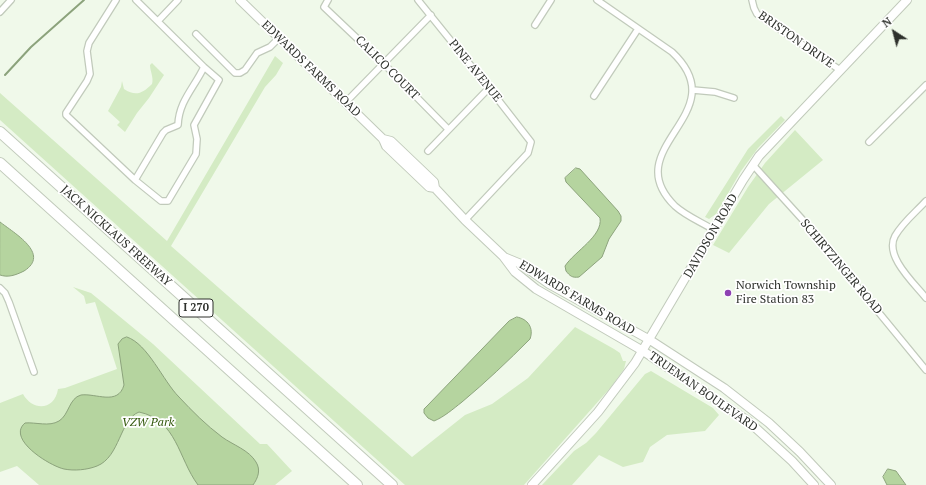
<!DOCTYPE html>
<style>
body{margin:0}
#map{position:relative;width:926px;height:485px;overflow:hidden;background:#f0f9ea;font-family:"PT Serif",serif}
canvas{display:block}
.north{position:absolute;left:874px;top:12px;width:40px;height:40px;-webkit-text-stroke:3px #fff;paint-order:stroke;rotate:324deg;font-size:11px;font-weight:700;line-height:16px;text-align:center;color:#2e312c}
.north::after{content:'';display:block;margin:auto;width:14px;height:18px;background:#2e312c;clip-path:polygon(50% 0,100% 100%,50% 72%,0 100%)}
</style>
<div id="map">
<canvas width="926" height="485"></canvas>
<div class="north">N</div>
</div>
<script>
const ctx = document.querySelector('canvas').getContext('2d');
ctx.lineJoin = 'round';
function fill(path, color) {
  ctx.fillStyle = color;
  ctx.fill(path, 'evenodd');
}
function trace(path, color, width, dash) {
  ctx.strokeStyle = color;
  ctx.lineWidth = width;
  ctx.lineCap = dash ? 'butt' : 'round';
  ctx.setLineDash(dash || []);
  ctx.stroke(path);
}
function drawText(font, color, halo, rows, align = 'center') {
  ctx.font = font + ' "PT Serif",serif';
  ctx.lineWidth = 3.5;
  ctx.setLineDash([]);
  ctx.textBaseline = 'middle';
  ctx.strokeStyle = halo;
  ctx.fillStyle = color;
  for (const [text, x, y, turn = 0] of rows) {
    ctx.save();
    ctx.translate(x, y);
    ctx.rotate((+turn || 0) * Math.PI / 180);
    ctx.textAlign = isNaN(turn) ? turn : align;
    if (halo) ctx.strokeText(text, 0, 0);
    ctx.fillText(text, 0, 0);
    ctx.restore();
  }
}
fill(new Path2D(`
 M275,56L283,63L276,75L265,87L171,246L412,457L465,415L492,404L528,378L575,327L614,349L620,353L623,361H626L624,369L611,387L524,485H405L0,120V93L167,241Z
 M152,63L164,75L149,98L137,113L125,132L117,125L120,122L108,111L121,87L122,81L124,89C136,97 143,93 152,84C154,78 150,71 150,65Z
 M781,116L785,120L758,148L741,171L716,214L709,219L705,217L748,149Z
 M795,130L823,160L769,204L729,253L713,245L748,187L765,163Z
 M73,287L91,293L153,344L260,444H267L292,471L275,485H39L17,466L0,472V403L23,394C33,412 55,410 58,389L65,388L117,369L95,302L86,304L84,296Z
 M651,371L713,408L719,415L705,431L667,435L650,447L643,462L623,467L599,455L572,485H542L574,451L586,443L596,433L645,374Z`), '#d4ebc4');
const water = new Path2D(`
 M576,168L580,169L618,211L621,216V221L609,239L602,257L579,277C572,278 570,276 566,271L565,266C575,251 603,236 600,218L566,182L565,178Z
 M0,222C14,233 51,254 24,271C16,275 8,278 0,275Z
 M517,317C528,319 534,328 530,339C508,361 486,382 462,402C453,409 444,417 434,421L428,418L424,413V409L428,405L509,321Z
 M127,337C148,344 163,381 179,397C192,411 206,425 222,437C233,445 249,450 256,462C261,470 258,478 253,485H198C178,458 177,420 139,412C120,419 120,457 97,466C87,470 74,471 64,469C50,466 6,439 25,423C36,422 49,427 59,421C69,415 69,398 81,395C96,393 118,406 124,385L118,344L122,339Z
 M888,469L896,471L906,485H887L883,477Z`);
fill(water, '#b5d49f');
trace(water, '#8ca37c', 1);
trace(new Path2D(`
 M5,75L31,47L84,0`), '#8ca37c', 2);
const minor = new Path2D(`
 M116,0L89,43L87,51L90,74L87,81L66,113V115L135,180L161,201H168L196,154L197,139L194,125L219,80L204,67L136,0
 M328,0L324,7L383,63L448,129
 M418,0L489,88L531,142L528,153L465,220
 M597,0L672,52C738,114 615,147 675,206C686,216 701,222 714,230
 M752,0L754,8L757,14L840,70
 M0,12L11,0
 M158,21L178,0
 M535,25L551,0
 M196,34L235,73H240L245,70L257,53L270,47L279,38
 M693,90L715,92L734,98
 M594,96L638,29
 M345,103L431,15
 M869,142L926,85
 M428,151L489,88
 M753,165L802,219L926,370
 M135,180L163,133L166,130L178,125C179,101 194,88 204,67
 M926,201C916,212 903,222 895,236C884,256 914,283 926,298
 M0,288L5,293L9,302L34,372`);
const secondary = new Path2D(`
 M240,0L383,139L386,146L429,187L435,188L465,220L503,256L515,272L536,289L643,351L748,421L792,461L814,485
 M383,139L391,141L434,182L435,188
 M504,257L521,264L549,284L650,340L724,388L769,423L800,452L831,485
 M532,485L598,412L635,363L743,180L759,156L907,0`);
const motorway = new Path2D(`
 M0,132L392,485
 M0,163L357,485`);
trace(minor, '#c1cabb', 8);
trace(secondary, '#c1cabb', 10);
trace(motorway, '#c1cabb', 12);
trace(minor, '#fff', 5.5);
trace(secondary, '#fff', 8);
trace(motorway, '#fff', 10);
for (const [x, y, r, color] of [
 [728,293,4,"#8d41b2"]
]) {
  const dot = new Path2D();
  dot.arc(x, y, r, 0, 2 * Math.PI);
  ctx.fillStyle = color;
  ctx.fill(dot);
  trace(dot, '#fff', 1.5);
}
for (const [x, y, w] of [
 [196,308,34]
]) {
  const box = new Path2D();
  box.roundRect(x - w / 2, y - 9, w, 18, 3);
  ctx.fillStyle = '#fff';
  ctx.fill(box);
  trace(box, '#2e312c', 1);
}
drawText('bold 11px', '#2e312c', null, [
 ["I 270",196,308]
]);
drawText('12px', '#2e312c', '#fff', [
 ["BRISTON DRIVE",796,40,35],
 ["CALICO COURT",387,68,45],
 ["EDWARDS FARMS ROAD",311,69,44],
 ["PINE AVENUE",475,71,51],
 ["JACK NICKLAUS FREEWAY",116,236,42],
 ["DAVIDSON ROAD",711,236,-60],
 ["SCHIRTZINGER ROAD",841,267,50],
 ["EDWARDS FARMS ROAD",577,298,31],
 ["TRUEMAN BOULEVARD",703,392,35]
]);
drawText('12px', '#2e312c', '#fff', [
 ["Norwich Township",736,286],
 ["Fire Station 83",736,300]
], 'left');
drawText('italic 12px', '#355a0f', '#fff', [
 ["VZW Park",148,423]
]);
</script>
